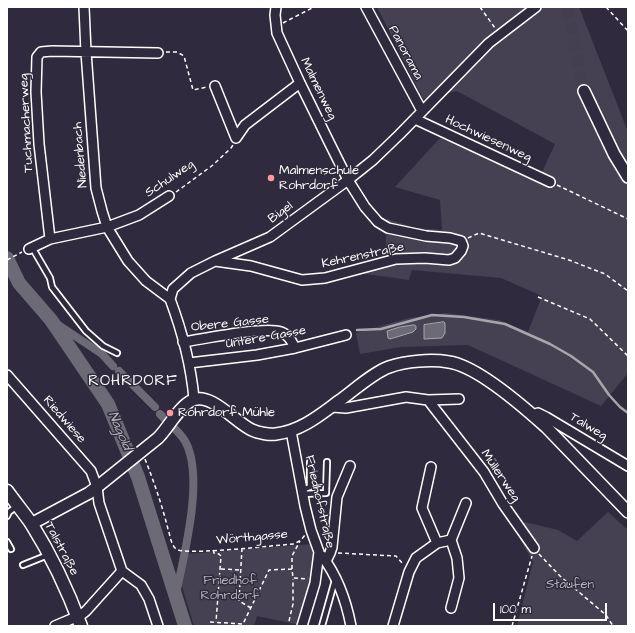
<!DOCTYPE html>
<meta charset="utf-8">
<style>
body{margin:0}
#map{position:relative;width:635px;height:633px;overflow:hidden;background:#2f2a3d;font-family:"Architects Daughter",sans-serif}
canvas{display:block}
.frame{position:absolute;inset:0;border:8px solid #fff;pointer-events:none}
.scale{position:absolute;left:493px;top:603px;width:114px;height:18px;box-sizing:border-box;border:2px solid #fff;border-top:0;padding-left:5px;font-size:12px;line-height:14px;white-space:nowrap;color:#fff;-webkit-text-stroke:3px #2f2a3d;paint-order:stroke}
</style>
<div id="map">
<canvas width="635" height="633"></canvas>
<div class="frame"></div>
<div class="scale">100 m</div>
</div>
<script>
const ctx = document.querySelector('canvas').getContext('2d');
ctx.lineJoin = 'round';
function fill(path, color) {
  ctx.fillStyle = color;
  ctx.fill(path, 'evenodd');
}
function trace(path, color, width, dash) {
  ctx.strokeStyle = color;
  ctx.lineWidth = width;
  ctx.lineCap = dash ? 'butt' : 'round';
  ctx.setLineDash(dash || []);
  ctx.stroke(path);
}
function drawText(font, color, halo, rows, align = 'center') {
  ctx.font = font + ' "Architects Daughter",sans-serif';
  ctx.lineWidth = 3;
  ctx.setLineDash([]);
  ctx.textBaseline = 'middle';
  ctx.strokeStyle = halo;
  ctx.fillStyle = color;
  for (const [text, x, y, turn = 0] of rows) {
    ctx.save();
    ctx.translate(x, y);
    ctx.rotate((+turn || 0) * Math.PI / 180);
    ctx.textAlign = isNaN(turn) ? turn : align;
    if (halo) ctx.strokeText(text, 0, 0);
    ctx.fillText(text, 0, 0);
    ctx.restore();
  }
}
fill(new Path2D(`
 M377,7H579L628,132V373L601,406L468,345L401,347L360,354L356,333L409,318L446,313L499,320L528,332L542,296L501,278L412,270L409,280L359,273L358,264L385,257L387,219L416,228L442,230L440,200L395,187L440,138L538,181L555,144L457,91L423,99Z
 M608,512L628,530V626H517L533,562L508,518L558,530L577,541Z
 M312,544L316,566L300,625L257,616L254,626H194L180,580L186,554Z`), '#464152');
const water = new Path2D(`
 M444,322L445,323V333L442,338L424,339V325Z
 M414,325L416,326V329L413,332L390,339L388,338L387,331L400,327Z`);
fill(water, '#6d6a77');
trace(water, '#a7a6ad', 1);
trace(new Path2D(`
 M357,330L381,329L432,315L464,317L505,324L550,344L571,356L593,372L609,395L620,407L628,413`), '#a7a6ad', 2.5);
trace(new Path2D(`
 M51,320L102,354L113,366
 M119,371L155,407
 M160,414C167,422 180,432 185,441C205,476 184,555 176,594`), '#6d6a77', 8);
trace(new Path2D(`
 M7,258L19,283L51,320L108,404L138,477L185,626`), '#6d6a77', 14);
trace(new Path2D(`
 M567,7L584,91`), '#443f50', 11, [11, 5.5]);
const service = new Path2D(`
 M32,247L50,278L52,287L86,331L103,346L117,353
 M302,490L310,487V462
 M302,494L326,493L327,462
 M7,516L9,512L17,506
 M7,542L11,549
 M23,565L48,555
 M322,626L335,580`);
const minor = new Path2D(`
 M84,7L86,52L96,188L102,211L107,227L128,261L146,281L170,299
 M366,7L422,111
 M215,86L236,138L245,125L300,83
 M415,119L550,182
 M50,239L39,144L36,92L37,57L41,52L52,51L158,53
 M29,249L50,239L107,227L139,215L169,196
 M215,261L251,266L302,280L325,278L396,259L425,258L449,260L455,258L461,251L463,246L461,241L450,238L426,236L388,228L378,222L365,207L348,180L330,144L300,83L277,33L275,15L276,7
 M170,299L173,289L191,273L215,261L270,237L348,180L373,160L399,135L489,43L536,7
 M170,299C182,331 191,365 194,399
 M183,342C204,339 264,326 281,332C289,335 292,342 295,348
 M189,363L257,355L295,348L346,335
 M7,375L91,471L97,487L99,503L122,571L86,611L81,615L55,626
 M428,400L484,472L503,504L534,548
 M332,407L346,408L406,397L428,400L459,399
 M533,415L538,413L546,417L628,466
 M291,431L305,506L311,530L319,552L315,583L302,626
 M431,467L422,508L437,543
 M451,540L466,503
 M322,556C338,577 346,600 351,626
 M326,561L330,553L332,547L337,497L350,466
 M122,571L141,585L149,599L158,626
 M451,608L459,578L457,558L451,540
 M393,626L409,572L416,558L437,543L451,540`);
const tertiary = new Path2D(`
 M584,91L614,154L628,177
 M31,524L89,493L97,487L158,438C169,427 179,406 193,400C211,392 236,423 252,430C258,433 270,435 276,434C301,431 320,415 339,401C353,391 374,372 389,367C406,361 431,359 449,362C477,366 525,408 546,427L628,512`);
const secondary = new Path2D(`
 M7,491C15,502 23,512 31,523C51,555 68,591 81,626`);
trace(service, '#fff', 8);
trace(minor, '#fff', 12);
trace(tertiary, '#fff', 14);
trace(secondary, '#fff', 15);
trace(new Path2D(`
 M480,7L495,28
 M606,7L628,31
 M283,23L314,7
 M166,52H177L184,56L193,90L207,87
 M557,185L628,219
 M176,192L213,165L231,148L233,145
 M468,238L479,233L569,260L605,274L628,291
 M7,260L22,252
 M538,297L590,319L628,356
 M145,459C154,482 162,505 168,529C170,535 171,545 176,549C184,556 277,545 294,544L301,540L305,535
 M242,548L239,601L251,608
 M213,550L214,553L219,554L221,556L216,622
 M338,553L396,556L404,565
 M539,554L560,576L606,615L613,626
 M221,569L241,570
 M292,569V556L300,541
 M289,621L293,604V579
 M210,622L243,624L269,570L292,569L293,578L308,579
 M512,626L532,556`), '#fff', 1.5, [4, 3]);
trace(service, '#2f2a3d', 4.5);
trace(minor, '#2f2a3d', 9);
trace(tertiary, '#2f2a3d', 11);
trace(secondary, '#2f2a3d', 12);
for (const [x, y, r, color] of [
 [271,178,4,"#ff9aa2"],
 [170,413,4,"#ff9aa2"]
]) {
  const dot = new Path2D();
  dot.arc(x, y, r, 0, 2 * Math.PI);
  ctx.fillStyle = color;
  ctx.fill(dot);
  trace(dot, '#2f2a3d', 1.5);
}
drawText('13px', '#fff', '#2f2a3d', [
 ["Panorama",405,53,62],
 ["Malmenweg",318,89,64],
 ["Tuchmacherweg",27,123,-93],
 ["Hochwiesenweg",488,139,25],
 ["Niedenbach",81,155,-95],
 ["Schulweg",170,179,-34],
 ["Bigel",281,213,-36],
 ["Kehrenstraße",363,256,-12],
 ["Obere Gasse",230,324,-6],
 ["Untere Gasse",266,338,-10],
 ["Riedwiese",64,420,49],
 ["Talweg",588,427,31],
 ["Müllerweg",500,476,56],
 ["Friedhofstraße",319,502,77],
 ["Wörthgasse",252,538,-5],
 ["Talstraße",61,549,62]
]);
drawText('13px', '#fff', '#2f2a3d', [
 ["Malmenschule",279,171],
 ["Rohrdorf",279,186],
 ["Rohrdorf Mühle",178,413]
], 'left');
drawText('13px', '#b5b3ba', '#2f2a3d', [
 ["Friedhof",230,581],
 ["Rohrdorf",230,596],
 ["Staufen",570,585]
]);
drawText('italic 14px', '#b6b4bb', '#2f2a3d', [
 ["Nagold",119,431,67]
]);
ctx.letterSpacing = '1px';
drawText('15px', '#fff', '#2f2a3d', [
 ["ROHRDORF",133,382]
]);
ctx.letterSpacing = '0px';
</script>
